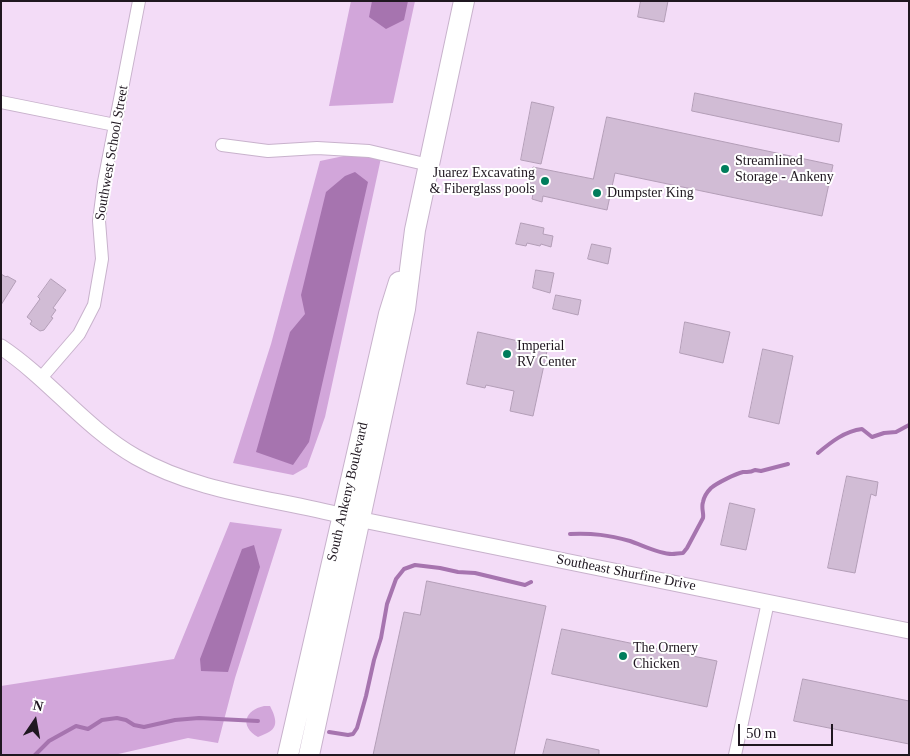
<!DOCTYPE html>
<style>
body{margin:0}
#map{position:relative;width:910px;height:756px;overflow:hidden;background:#f3dcf7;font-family:"Times New Roman",serif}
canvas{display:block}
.frame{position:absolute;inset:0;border:2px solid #1f1720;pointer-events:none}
.north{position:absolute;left:10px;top:696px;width:50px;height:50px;-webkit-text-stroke:4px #fff;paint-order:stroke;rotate:12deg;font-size:14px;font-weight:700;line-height:20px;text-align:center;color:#1f1720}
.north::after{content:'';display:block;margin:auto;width:18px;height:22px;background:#1f1720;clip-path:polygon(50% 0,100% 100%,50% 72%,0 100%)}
.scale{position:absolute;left:738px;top:724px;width:95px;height:22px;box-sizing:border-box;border:2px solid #1f1720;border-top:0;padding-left:6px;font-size:15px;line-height:18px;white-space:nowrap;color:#1f1720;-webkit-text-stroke:4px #fff;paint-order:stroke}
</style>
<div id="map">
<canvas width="910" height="756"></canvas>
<div class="frame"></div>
<div class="north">N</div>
<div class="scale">50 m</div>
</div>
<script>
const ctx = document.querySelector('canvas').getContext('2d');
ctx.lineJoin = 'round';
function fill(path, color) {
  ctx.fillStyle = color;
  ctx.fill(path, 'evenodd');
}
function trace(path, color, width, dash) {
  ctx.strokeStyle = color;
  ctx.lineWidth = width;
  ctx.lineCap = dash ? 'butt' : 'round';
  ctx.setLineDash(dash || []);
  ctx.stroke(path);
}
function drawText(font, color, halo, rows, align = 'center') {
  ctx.font = font + ' "Times New Roman",serif';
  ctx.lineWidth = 4;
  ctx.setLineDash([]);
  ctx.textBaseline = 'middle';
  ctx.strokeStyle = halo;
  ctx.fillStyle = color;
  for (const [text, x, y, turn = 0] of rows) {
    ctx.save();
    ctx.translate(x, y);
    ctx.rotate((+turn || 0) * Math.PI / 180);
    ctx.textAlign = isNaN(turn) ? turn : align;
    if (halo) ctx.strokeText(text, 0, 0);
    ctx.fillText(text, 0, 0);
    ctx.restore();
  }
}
fill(new Path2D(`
 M351,1H415L393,103L329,106Z
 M358,153L381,158L325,417L307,467L293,475L233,463L271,344L320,161Z
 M230,522L282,529L235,678L218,743L188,738L114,755H1V686L174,659Z
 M264,706H270C274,714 280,726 269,732C266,734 262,735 258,737C239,726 245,710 264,706Z`), '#d2a6da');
fill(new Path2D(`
 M372,1H408L404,20L386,29L369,17Z
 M355,172L368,182L309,442L293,465L256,452L290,332L305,314L301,295L326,192L345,176Z
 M254,545L260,567L228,672L201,671L200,659L242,549Z`), '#a674af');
trace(new Path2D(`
 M818,453C831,442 845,431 862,429L872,437L884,433L896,432L909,425
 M570,534C593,533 608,535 630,541C642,545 659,554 672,554C675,554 680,553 683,553L687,548L703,518C704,513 701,508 703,502C704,497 707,492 711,488C717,483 735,474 743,472C748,472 750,473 755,470L761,471L788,464
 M329,732L348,735L353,734L357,728L366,696L374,660L381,638L387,604L396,579L404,569L415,565L440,568L458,572L475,573L525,585L531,582
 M35,755L49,741L76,726L88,729L102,720L117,718L126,720L134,725L144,727L175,720L199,718L258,721`), '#a674af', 4);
const building = new Path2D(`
 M641,1H668L664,22L638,17Z
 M695,93L842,124L839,142L692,111Z
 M532,102L554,107L541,164L521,160Z
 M607,117L833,165L822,216L615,173L607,210L543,196L542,202L532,199L533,194L528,193L533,167L593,179Z
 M521,223L544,228L543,234L553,236L551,247L541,244L540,246L527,243L526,246L516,244Z
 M592,244L611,248L608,264L588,259Z
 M536,270L554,273L550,293L533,288Z
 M1,274L6,277L7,276L16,281L1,305Z
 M51,279L66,290L53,308L56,310L51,317L53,318L44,330L40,331L30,324L32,321L27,317L40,299L38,297Z
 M556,295L581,300L578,315L553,309Z
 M685,322L730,332L723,363L680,353Z
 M478,332L523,342L522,345L547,351L533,416L510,411L514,391L486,385L485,388L467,384Z
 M763,349L793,356L779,424L749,417Z
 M847,476L878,482L876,496L871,494L855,573L828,568Z
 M730,503L755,509L746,550L721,545Z
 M427,581L546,606L514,755H373L404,612L420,615Z
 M562,629L717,661L707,707L552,674Z
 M803,679L909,701V744L794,721Z
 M547,739L599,750V755H543Z`);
fill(building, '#d1bcd5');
trace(building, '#b39eb7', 1);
const minor = new Path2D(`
 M1,102L115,125
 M222,145L268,151L317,148L369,151L429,165
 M41,378L79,334L94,305L102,259L99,221L104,182L139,1
 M735,755L768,602`);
const tertiary = new Path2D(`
 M1,347C49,379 85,428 136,457C199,493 274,498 343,516L909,631`);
const primary = new Path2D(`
 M288,755L389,314L399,282
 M309,755L405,309L415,230L464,1`);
trace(minor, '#c8b2cc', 14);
trace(tertiary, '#c8b2cc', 17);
trace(primary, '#c8b2cc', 22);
trace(minor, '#fff', 12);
trace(tertiary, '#fff', 15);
trace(primary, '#fff', 20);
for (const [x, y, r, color] of [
 [725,169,5,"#007d5c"],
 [545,181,5,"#007d5c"],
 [597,193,5,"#007d5c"],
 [507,354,5,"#007d5c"],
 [623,656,5,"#007d5c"]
]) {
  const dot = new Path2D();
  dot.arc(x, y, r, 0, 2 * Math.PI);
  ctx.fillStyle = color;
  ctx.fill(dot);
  trace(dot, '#fff', 2);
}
drawText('14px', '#1f1720', '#fff', [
 ["Southwest School Street",112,153,-80],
 ["South Ankeny Boulevard",348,492,-77],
 ["Southeast Shurfine Drive",626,573,11]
]);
drawText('14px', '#1f1720', '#fff', [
 ["Streamlined",735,161],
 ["Storage - Ankeny",735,177],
 ["Juarez Excavating",535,173,"right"],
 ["& Fiberglass pools",535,189,"right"],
 ["Dumpster King",607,193],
 ["Imperial",517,346],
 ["RV Center",517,362],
 ["The Ornery",633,648],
 ["Chicken",633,664]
], 'left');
</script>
